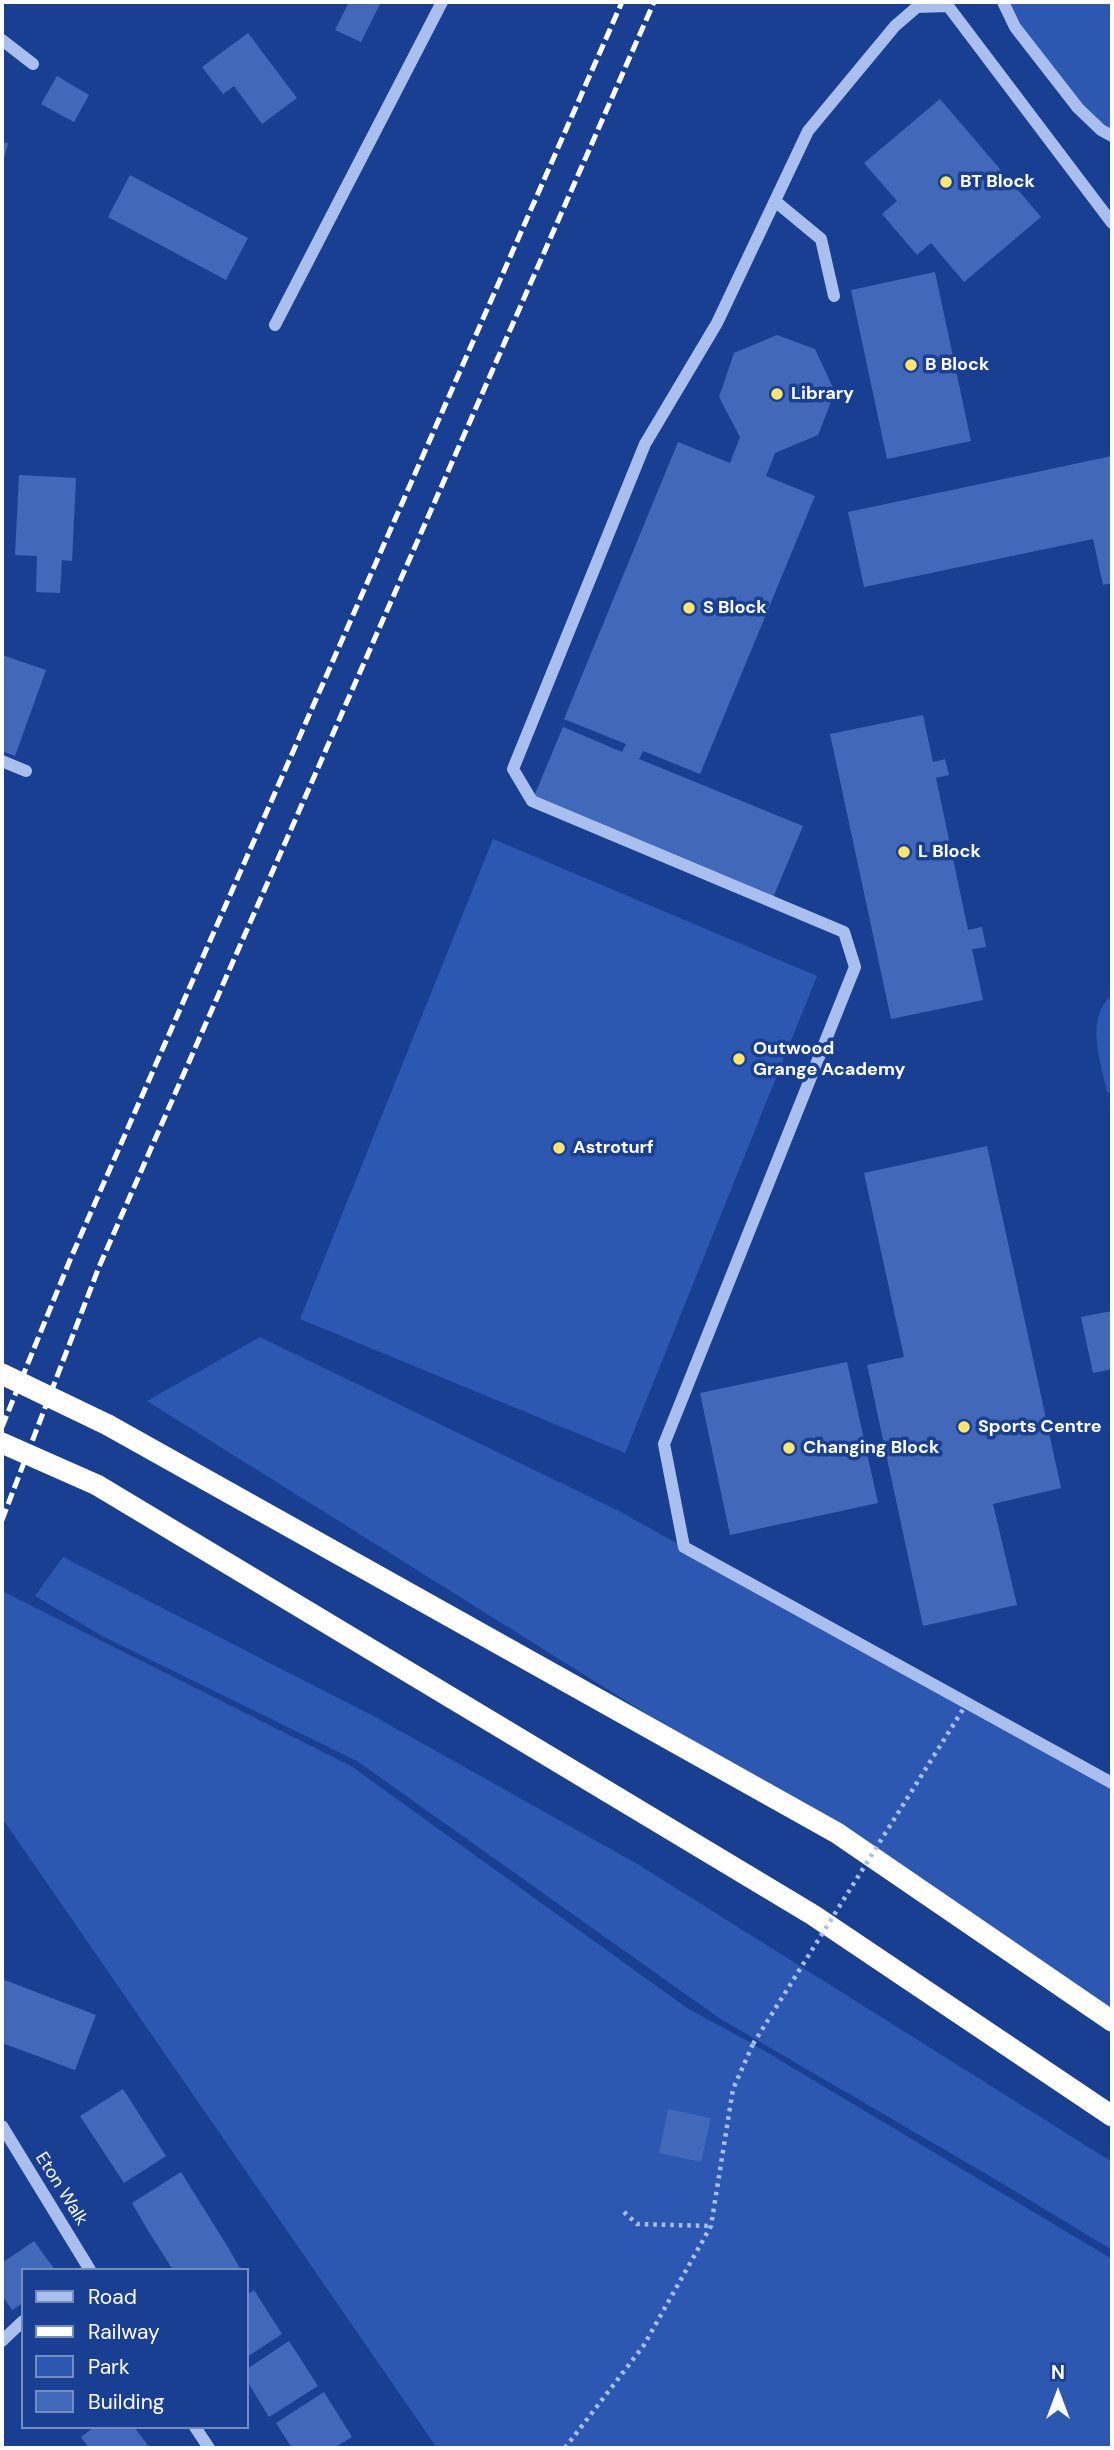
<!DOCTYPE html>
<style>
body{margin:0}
#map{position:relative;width:1114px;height:2450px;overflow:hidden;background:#193f92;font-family:"DM Sans",sans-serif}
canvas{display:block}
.frame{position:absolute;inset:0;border:4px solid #fff;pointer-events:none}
.legend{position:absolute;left:21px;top:2268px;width:228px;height:161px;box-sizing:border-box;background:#193f92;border:2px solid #758cbe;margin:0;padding:9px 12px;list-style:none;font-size:21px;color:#fff}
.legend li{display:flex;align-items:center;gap:14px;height:35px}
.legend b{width:35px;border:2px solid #758cbe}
.north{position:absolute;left:1023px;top:2359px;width:70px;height:70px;-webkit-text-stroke:5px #193f92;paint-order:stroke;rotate:0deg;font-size:19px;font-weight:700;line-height:28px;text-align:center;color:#fff}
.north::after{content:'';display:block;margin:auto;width:24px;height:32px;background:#fff;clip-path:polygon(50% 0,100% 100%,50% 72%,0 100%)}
</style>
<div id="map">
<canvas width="1114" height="2450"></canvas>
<div class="frame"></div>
<ul class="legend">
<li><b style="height:9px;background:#a9c0ef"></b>Road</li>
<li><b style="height:9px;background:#fff"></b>Railway</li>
<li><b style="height:19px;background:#2c58b1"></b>Park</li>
<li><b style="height:19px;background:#4269b9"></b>Building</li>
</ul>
<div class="north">N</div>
</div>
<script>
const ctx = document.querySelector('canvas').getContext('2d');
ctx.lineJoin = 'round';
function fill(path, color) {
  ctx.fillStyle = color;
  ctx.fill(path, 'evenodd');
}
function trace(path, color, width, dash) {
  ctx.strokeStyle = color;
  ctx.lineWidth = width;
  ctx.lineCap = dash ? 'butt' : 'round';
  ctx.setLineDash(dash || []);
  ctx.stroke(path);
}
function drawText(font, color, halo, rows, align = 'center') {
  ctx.font = font + ' "DM Sans",sans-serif';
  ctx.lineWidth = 7;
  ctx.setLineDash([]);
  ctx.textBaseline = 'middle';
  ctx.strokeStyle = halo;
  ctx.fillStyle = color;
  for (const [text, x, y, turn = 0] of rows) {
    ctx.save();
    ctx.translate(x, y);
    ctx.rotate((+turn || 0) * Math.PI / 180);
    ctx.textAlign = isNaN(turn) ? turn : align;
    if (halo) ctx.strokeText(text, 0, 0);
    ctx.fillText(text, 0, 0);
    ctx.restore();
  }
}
fill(new Path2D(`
 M1003,2H1112V136L1101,130Z
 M493,839L817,976L625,1453L300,1319Z
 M1112,995V1092H1107C1101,1061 1084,1019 1112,995Z
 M260,1337L619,1511L1112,1786V2021L837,1833L147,1401Z
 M63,1557L379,1719L639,1865L1112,2162V2250L1005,2185L719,2018L357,1761L102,1636L35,1596Z
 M2,1591L351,1766L687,2008L753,2044L1112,2259V2448H437L2,1818Z`), '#2c58b1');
fill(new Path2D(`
 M349,2H381L361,42L335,30Z
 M248,33L297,98L262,124L234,86L223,94L202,67Z
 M57,76L89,95L74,122L41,104Z
 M940,99L1041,217L964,282L931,243L917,255L882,214L897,201L864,163Z
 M2,142L8,143L3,163H2Z
 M130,175L248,238L226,280L108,217Z
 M935,272L971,441L887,459L851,290Z
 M777,335L815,349L835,392L818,435L775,453L766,476L815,496L700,774L643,751L639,759L803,826L772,900L532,801L563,727L622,752L626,744L564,719L678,442L730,463L740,437L719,397L734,353Z
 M1112,456V583L1103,585L1093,539L864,587L848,512Z
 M19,475L76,478L72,561L62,560L60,593L36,592L37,556L15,555Z
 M2,655L46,670L15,756L2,751Z
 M923,715L933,762L945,759L949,775L936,778L968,930L982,927L986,947L972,949L983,1000L891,1019L830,734Z
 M987,1146L1061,1488L993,1504L1017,1605L923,1626L867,1365L904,1357L864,1173Z
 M1112,1311V1369L1093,1373L1081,1317Z
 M847,1362L878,1503L730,1535L700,1393Z
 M2,1979L96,2015L75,2070L2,2043Z
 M123,2089L166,2156L124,2183L80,2116Z
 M668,2109L711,2118L701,2162L659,2153Z
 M181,2172L229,2249L241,2270H173L147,2229L132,2203Z
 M34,2241L55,2270H23V2303L12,2310L2,2295V2263Z
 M254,2290L282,2334L247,2357V2295Z
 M289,2341L318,2386L269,2417L247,2381V2369Z
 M324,2392L352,2437L334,2448H292L276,2423Z
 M94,2427H134L150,2448H89L81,2437Z`), '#4269b9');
trace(new Path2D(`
 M624,2212L637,2224L711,2226
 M565,2448L644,2345L711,2226L733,2089L753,2044`), '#a9c0ef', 4.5, [3.5, 5]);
trace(new Path2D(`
 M1003,2L1015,27L1078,108L1101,130L1112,136
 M2,40L33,64
 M775,201L821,239L834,296
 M1112,223L948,6L917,7L895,26L808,131L717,323L645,444L513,769L532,801L844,932L855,967L664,1444L684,1547L1112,1783
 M275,325L442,2
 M2,761L26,771
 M2,2126L90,2270
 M2,2341L23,2321
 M195,2427L209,2448`), '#a9c0ef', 12);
trace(new Path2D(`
 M108,1425L837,1833L1112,2021
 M97,1485L813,1915L1112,2116`), '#fff', 21);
trace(new Path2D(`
 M2,1427L70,1260L622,2
 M2,1520L99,1267L654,2`), '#fff', 5, [12, 5]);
trace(new Path2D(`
 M753,2044L967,1703`), '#a9c0ef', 4.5, [3.5, 5]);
trace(new Path2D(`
 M2,1374L108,1425
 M2,1443L97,1485`), '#fff', 21);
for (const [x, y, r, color] of [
 [946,182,7,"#ffe668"],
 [911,365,7,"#ffe668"],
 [777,394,7,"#ffe668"],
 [689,608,7,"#ffe668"],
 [904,852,7,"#ffe668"],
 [739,1059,7,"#ffe668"],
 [559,1148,7,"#ffe668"],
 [964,1427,7,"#ffe668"],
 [789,1448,7,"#ffe668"]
]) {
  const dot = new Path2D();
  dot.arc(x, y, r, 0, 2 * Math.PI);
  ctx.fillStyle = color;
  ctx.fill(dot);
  trace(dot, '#193f92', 2.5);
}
drawText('bold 18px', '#fff', '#193f92', [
 ["BT Block",960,182],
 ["B Block",925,365],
 ["Library",791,394],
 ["S Block",703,608],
 ["L Block",918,852],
 ["Outwood",753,1049],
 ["Grange Academy",753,1070],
 ["Astroturf",573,1148],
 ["Sports Centre",978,1427],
 ["Changing Block",803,1448]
], 'left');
drawText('18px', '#fff', '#193f92', [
 ["Eton Walk",61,2189,58]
]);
</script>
